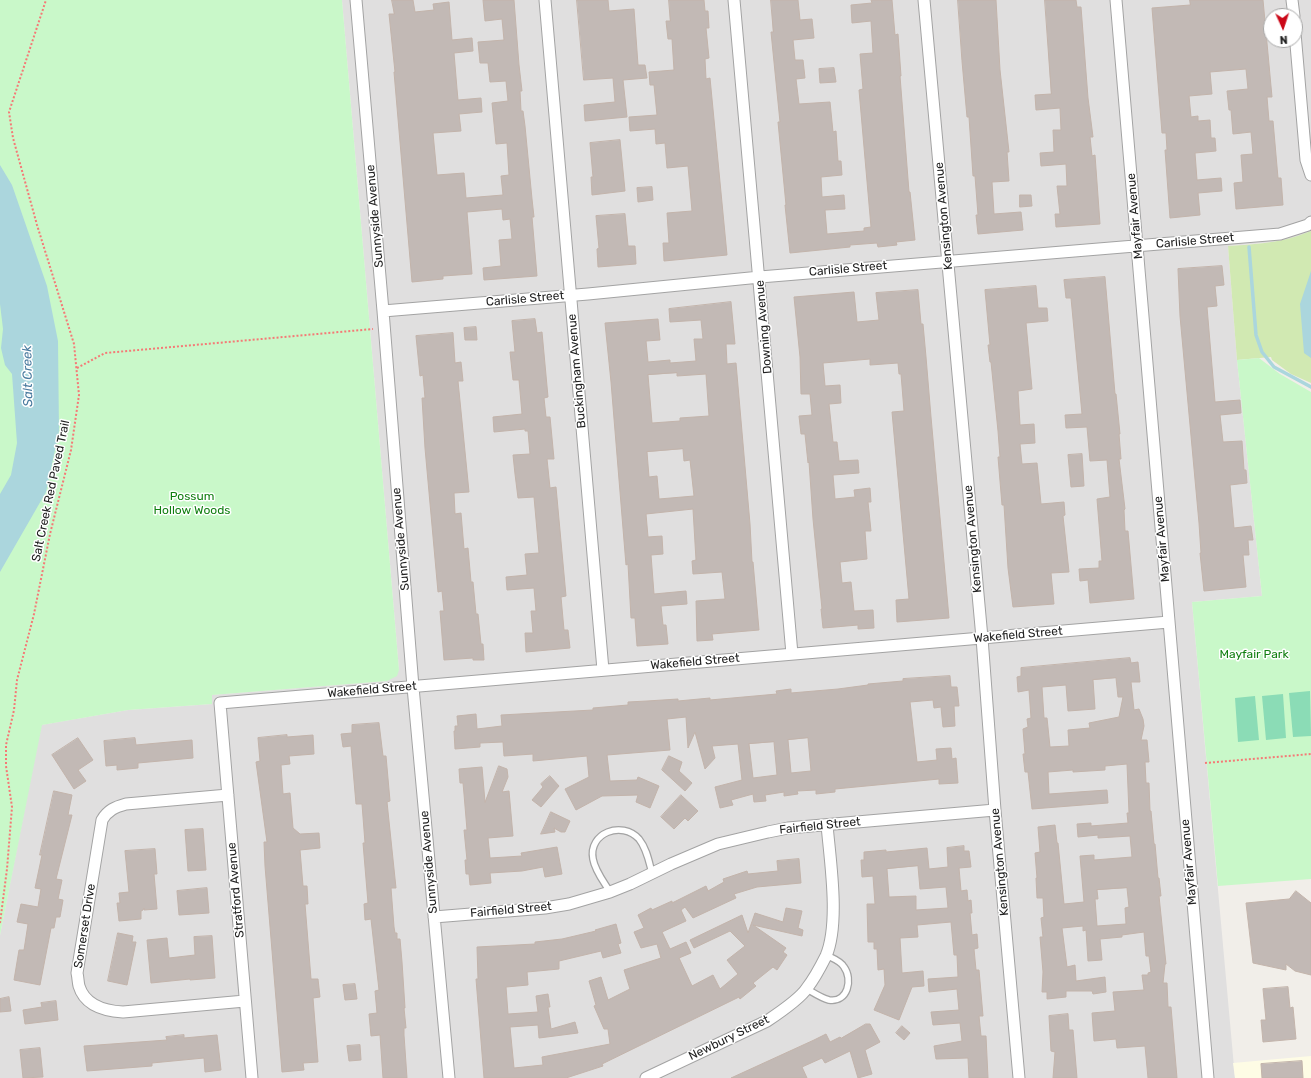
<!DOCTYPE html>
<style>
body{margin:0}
#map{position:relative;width:1311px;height:1078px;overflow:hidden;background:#f1eee9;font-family:Rubik,sans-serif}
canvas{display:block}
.north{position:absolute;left:1263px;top:8px;width:40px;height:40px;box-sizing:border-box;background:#fff;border:1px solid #a7a7a7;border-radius:50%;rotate:177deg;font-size:11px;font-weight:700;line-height:16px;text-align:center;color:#222}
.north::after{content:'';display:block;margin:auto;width:14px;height:18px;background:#cb0818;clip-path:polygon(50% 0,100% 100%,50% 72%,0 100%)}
</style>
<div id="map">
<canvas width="1311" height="1078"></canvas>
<div class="north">N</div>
</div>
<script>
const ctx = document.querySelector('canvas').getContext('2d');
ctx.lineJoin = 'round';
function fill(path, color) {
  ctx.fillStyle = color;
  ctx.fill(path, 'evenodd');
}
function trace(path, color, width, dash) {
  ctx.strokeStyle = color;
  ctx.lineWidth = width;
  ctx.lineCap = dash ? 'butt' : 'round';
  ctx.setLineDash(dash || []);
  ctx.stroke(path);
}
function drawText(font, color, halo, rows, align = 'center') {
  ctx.font = font + ' Rubik,sans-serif';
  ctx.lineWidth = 3;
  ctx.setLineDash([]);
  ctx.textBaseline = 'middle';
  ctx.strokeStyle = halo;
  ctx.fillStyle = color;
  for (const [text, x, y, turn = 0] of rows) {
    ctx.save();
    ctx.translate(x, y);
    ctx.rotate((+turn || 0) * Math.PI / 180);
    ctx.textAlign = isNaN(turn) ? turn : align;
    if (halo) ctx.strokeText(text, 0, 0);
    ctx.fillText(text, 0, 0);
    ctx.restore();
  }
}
fill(new Path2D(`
 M342,0H1311V231L1298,237L1274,242L1228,246L1237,360L1262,596L1192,602L1235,1078H0V935L41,725L128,710L212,704L211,695L387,681L399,670ZM1271,16H1295V40H1271Z`), '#e0dfdf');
fill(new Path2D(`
 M1311,1056V1078H1235L1233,1063Z`), '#fefce5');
fill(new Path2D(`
 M1311,231V383L1291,374L1272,360L1271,357L1237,360L1228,246C1258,244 1282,243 1311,231Z`), '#d1e9b2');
fill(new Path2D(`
 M0,0H342L399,670L397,676L387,681L212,695V704L128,710L42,725L0,935Z
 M1259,358L1280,374L1311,392V879L1218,886L1192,602L1262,596L1237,360Z`), '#c9f8c9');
fill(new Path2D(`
 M1310,691L1311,736L1293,737L1289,693Z
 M1283,694L1286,738L1266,740L1262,696Z
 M1255,696L1259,740L1238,742L1235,698Z`), '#8bdcb6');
fill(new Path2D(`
 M0,165L12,185L47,286L58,341L59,431L46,492L0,572V494L11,475L17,443L12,374L5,365L1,348L3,329L0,304Z
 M1311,271V358L1304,353L1300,304Z`), '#abd6dd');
trace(new Path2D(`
 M1249,247L1256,335L1262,352L1274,367L1311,387`), '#abd6dd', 3.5);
const building = new Path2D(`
 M392,0H413L415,12L434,10L433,4L449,2L452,40L472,38L473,51L454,53L457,89L458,100L481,98L482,112L459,114L461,131L433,133L437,175L464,173L466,198L503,195L501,176L509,175L507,143L496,144L492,103L508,101L506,81L490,82L488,63H480L478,42L504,40L502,19L485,21L483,0H514L519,65L522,91H520L521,111H523L525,126L532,199L534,217H532L537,276L484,280L483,268L501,266L499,240L512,239L510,219L503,220L502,209L467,212L472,274L443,276V279L412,282L394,72H395L389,14H394Z
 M577,0H608L609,11L634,9L638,65H645L647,78L623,80L627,117L585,121L584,105L615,102L613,78L584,80Z
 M669,0H704L705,11H708L709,28H706L709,58L705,59L706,79L710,78L727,255L664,261L663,243H669L667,213L692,211L688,166L667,168L665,143L656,144L655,129L630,131L629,117L657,115L654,85H650L649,72L674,70L672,39H668L666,21H670Z
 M771,0H798L800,20L812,19L814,38L793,40L795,60H803L805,78L796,79L799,104L830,102L833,132L836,131L838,161H841L842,175L821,177L822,197L844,195L845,209L825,210L827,234L864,231V228L871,227L859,90L863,89L860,54L873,53L871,21L852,23L851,5L872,3L871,0H892L895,35L898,34L901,76H900L909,192H910L915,240L896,242L897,245L878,247L877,243L850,245V247L790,253L785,205H786L778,122H780L771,32H773Z
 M958,0H996L1000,70L1009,152H1007L1009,181L992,182L994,214L1021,212L1023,230L978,234L976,215H978L975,176H973L969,117H967L962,61Z
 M1045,0H1076L1077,7H1081L1088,98L1093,137H1090L1092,156L1095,155L1100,224L1056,227L1055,214H1060L1057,186H1067L1066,164L1041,166L1040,153L1054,152L1053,130H1061L1060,108L1036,110L1035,95L1051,94Z
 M1190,0H1263L1272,97H1267L1269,121H1273L1278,178H1281L1283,205L1236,209L1234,183L1243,182L1241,155L1253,154L1251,132L1233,134L1231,110H1229L1227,91L1248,89L1246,69L1210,72L1212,94L1189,96L1191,117L1198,116V121L1210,120L1211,138H1215L1216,151L1195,153L1197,180L1221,178L1222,191L1198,193L1200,215L1170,218L1165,150H1167L1166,133H1162L1152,8L1190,5Z
 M834,68L836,82L820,83L819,69Z
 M620,140L625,191L592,195L591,177H593L590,143Z
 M652,187L653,200L638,202L637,188Z
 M1020,195H1031L1032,206L1020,207Z
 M625,214L628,246H635L636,264L598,267L597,249L599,248L596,216Z
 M1222,266L1224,285L1215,286L1217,306L1207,307L1215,402L1240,400L1241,413L1220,415L1223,442L1242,441L1244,470H1246L1247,483L1230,485L1234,528L1251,526L1253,540H1248L1249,555H1243L1246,587L1204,591L1200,553H1201L1199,523L1180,316L1178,269Z
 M1105,277L1115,394H1116L1120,434H1119L1121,459H1119L1125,509L1124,510L1125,531H1128L1134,599L1090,603L1088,580L1080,581L1079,569L1099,568V561H1102L1097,499L1110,497L1107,460L1090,461L1087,427L1066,428L1065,415L1082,414L1071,298H1066L1064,280Z
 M1036,286L1038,308H1047L1048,321L1026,323L1032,389L1018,391L1020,425L1034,424L1035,443L1020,444L1022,464L1037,463L1041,504L1064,502L1065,515L1063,516L1069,572L1051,573L1054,604L1013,607L1008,568L1004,505H1002L998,457H1000L998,431L991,362H990L988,345H990L985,290Z
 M918,290L921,324H923L926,357L931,417L949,618L897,622L896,600L909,599L892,412L904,411L901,374H899L898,363L870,365V359L823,363L825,386L840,385L841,403L829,404L833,442H837L839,461L858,460L859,473L833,475L835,499L855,497L854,490L870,488L871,502H868L871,531H865L867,559L840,562L842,583L851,582L854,611L873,610L874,628L858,629V625L823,628L821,609H822L813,519L809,462L808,463L805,434H801L799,416L812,415L810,394H801L800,357L794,297L854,292L857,322L879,320L876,293Z
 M731,302L735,344H726L727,364L736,363L750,524L752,562H753L759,630L712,634L713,640L697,641L696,601L725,599L722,572L693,574L692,561L696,560L693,509L646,514L648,537L662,536L663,554L651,555L654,594L686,591L687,604L661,606L663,625H666L668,644L637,646L635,618H631L628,564L626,565L611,382L605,323L658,319L660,340L646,341L648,362L670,360V363L696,361L694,339H703L701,320L670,322L669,309ZM677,373V376L706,374L709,416L680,418V421L652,423L648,375ZM683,449L684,461L690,460L694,496L659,499L657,476L649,477L647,452Z
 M535,319L537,333L542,332L548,397L544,398L546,417H550L554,459H547L550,488L556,487L566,596L561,597L564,630H568L570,648L526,652L525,633H533L531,611H536L534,588L507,590L506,577L527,575L525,554L539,553L534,497L518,498L515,474L513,455L530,454L528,431H525V429L494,432L493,417L522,414L519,380H513L510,352H515L512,321Z
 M476,327L477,340H465L464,328Z
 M453,333L455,363L461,362L463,381H458L469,492L454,493L455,514L461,513L464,549L468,548L471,582H473L476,614H478L481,644H483L484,660H473V658L444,660L440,611H444L442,591L438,592L425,448L422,398H425L423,375L420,376L416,336Z
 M1082,454L1084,486L1071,487L1068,455Z
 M1130,658L1131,663L1138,662L1140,682H1131L1134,710L1139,709L1143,719L1144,726L1141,740H1147L1149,762H1145L1146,783H1149L1150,811H1151L1154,844H1155L1158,878H1159L1161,896H1159L1166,964H1165L1163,983H1167L1168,1007H1171L1177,1078H1148L1145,1046L1117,1048L1116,1039L1094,1041L1092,1013L1115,1011L1113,992L1144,990L1142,975H1148V973L1151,972L1149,956H1146L1144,932L1122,935V937L1100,939L1102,960L1088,961L1086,930L1083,931V926L1062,928L1067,967L1075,965L1076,981L1105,977L1106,992L1093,994L1092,991H1066V997L1047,999V992H1042L1043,972L1040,937H1043L1041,918L1044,917L1043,898H1037L1036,878H1037L1035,853L1040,852L1038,827L1055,825L1057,843H1058L1064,904L1084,902L1080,856L1094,855V860L1132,857L1130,836L1098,838V835L1078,837L1077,824L1091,823V826L1128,823L1127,813H1129L1127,764L1105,766V770L1073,772V770L1048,772L1049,794L1107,790L1108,803L1032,809L1028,772H1025L1023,754H1025L1023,729L1028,727L1027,719L1031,718L1029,690L1018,692L1017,677L1021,676V668ZM1116,678L1118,697H1123L1119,717L1089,723L1090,728L1068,730L1069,746L1050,747L1047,718H1044L1042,687L1066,685L1068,711L1095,709L1093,680ZM1127,888L1129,907L1125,908L1126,924L1097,926L1095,899H1098L1097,890Z
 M950,676L951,687H957L959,706H954L955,726L943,727L941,707L934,708L933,700L910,702L917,762L937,760L936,749L951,748L952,759L956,758L958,783L939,784V779L835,789V792L816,794V790L797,791L798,794L784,796V792L765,795L766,801L754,802L753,794L731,800L733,805L720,808L715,787L742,780L738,744L712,746L715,758L705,769L695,732L688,748L686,717L667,719L670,750L607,755L610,781L637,780L638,777L659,786L650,808L636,802L638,795L602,796L576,810L565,789L589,777L587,756L533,761V754L504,756L503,742L480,743V747L455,749L454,731H455V726H458L457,716L476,714L477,729L502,726L501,715L593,710V708L628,705V702L647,701L678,699V701L710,698V700L777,694L776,691L791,689V693L838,689L868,685V684L903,681V679ZM808,738L811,771L791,773L788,740ZM774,742L777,775L753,778L749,744Z
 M379,723L383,756H386L390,801L387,802L396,888H391L394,927L395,933H397V939H400L402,962L405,1008H404L406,1028H404V1035L407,1078H383L380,1035L371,1036L369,1014L377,1013L375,991L379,990L371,919L365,920L364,904L368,903L363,843H365L362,804H356L351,746L343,747L341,734L352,733V725Z
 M287,735V737L313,735L314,754L289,756L290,764L281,765L283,794L290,793L293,828L300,834L319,833L320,848L300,850L303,886H307L308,904H305L311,979H318L320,997L313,998L318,1062L303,1063L304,1070L282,1072L265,866L264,842H267L256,762L260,761L258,738Z
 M78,738L93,760L78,770L86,781L74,789L52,755Z
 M135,738L136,745L192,740L193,758L138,763V768L117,770V765L106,766L104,741Z
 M669,756L682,762L679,771L692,783L685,791L662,770Z
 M499,766L507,769L508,777L502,792L509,791L513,836L488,838L490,858L522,856L521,853L557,847L562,874L545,877L543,867L522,871L490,873L491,883L470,885L469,874H466L465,860H467L464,830H467L464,794L463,783H460L459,769L482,767L485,802Z
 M550,776L559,786L541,807L532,800L543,787L541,784Z
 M54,791L72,795L68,815H72L56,879L62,880L58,899L63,900L60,917H56L54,928H51L40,985L14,980L19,950H24L28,924L17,922L21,904L38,907L41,889L35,888L42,855H40Z
 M681,795L698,811L688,821L685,818L674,829L661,817Z
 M551,812L570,821L565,832H561L554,828L555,832L541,834Z
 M203,829L206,870L188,871L185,830Z
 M964,846V851H969L971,867L959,868L961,891L967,890L968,901L971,900L972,913H970L972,935L977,934L978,948L974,949L976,970H979L983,1016H979L981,1036H986L988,1078H969L968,1058L936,1059L934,1046L962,1041L960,1023L933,1025L931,1012L959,1010L957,989L929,992L928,979L958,977L957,955H954L951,922L917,925L918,937L900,938L902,973L923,971L924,986L912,987L899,1020L874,1010L885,985L884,969L878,970L877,949H874V942H868L867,904H875L873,876L862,877L861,860H864V852L886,850V852L927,848L929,869L948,867L947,848ZM918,866L920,889L946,887L948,908L916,910V896L889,897L887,869Z
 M155,849L157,874H154L157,909L144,910V908L143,910L141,911V919L119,921L117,903H120L119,893L129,892L125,851Z
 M799,859L801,883L757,887L734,894L736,898L693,918L685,907L681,910L686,921L662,932L670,949L686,942L691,953L679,958L692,986L713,975L720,989L738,974L727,960L745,946L730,931L694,948L690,940L742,915L748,933L755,913L783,922L786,908L802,911L798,928L803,930L802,936L753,925L786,948L783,952L787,955L777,970L773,967L753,983L756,986L740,999L739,997L602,1064L603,1066L566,1078H484L476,979H478L477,947L535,944V942L562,939L596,931L595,930L616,924L621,943L618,944L621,953L603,958L601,951L559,961V969L527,972L528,985L506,987L508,1014L538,1012L536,996L548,994L550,1007H548L551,1029L575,1022L578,1033L539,1038L538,1025L510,1027L514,1068L543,1065L542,1057L610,1044L608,1029H604L594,1006L596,1005L589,981L601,977L608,1000L630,989L624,970L661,958L657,944L641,948L634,932L644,928L638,915L651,908L652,910L672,901V903L706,886L708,891L724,882L723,879L747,871L748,874L778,871L777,861Z
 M207,888L209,913L179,915L177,891Z
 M1296,891L1311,903V975L1295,971L1286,964V970L1253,963L1246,903L1289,899Z
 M118,933L133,936L132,942H136L127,985L108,981Z
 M212,936L215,978L190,980V979L151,983L147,940L167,938L169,958L195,955L194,937Z
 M355,984L357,999L345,1000L343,985Z
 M1288,987L1290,1008L1293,1007L1296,1039L1263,1042L1261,1020H1266L1263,989Z
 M9,997L11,1011L0,1012V999Z
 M56,1001L58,1020L25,1024L23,1010L42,1007L41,1003Z
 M1068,1014L1069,1030H1073L1077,1078H1053L1055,1052L1051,1051L1049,1016Z
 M866,1024H870L880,1042L865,1050L872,1074L858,1078L850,1051L825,1063L822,1058L802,1067L807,1078H731L814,1040L826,1034L830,1042L840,1037L841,1038Z
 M902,1026L910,1033L904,1040L896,1033Z
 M184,1035V1038L217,1035L221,1070L205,1072L204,1058L152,1063V1066L87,1071L84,1046L167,1040L166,1037Z
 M360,1045L361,1060L349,1061L347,1046Z
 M40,1048L43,1077L23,1078L20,1050Z
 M1302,1061L1303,1078H1262L1261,1064Z`);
fill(building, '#c2b9b5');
trace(building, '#c3b4ab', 1);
const lane = new Path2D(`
 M610,892C604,882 595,871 593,859C588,833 622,820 639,839C647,849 649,862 652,873
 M807,989C814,993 821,998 829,1000C848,1003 853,979 844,967C841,961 832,958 826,955`);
const street = new Path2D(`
 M356,0L383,311L413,687L449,1078
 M545,0L603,670
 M734,0L792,654
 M924,0L982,638L995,810L1019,1078
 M1116,0L1208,1078
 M1292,0L1294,16
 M1295,33L1306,160L1311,175
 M383,311L588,294L760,277L1280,234L1308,225L1311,222
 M228,795L126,804C115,807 108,810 102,820L77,973C78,977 78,982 79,986C85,1006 105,1011 123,1012L245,1001
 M434,917L545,908L569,904L610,892L630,884L671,864L718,844L768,832L788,828L995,810
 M252,1078L220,703L1169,622
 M646,1078L767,1021C779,1013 800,999 807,988C814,979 821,966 826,956C840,923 830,860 827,825`);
trace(lane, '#a3a3a3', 8);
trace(street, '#a3a3a3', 13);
trace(new Path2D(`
 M77,368L105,353L373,329
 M1205,763L1311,754
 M0,923L7,869L12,807L6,766V745L14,710L17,680L34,614L50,534L71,450L79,395L74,344L37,225L13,138L9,112L46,0`), '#f57976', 2, [2, 2]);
trace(lane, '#fff', 5.5);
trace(street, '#fff', 11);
drawText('12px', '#222', '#fff', [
 ["Sunnyside Avenue",375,216,-95],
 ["Kensington Avenue",944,216,-95],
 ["Mayfair Avenue",1135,216,-95],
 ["Carlisle Street",1195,241,-5],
 ["Carlisle Street",848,269,-5],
 ["Carlisle Street",525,299,-5],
 ["Downing Avenue",764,327,-95],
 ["Buckingham Avenue",577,371,-95],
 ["Salt Creek Red Paved Trail",51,491,-78],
 ["Sunnyside Avenue",401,539,-95],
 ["Kensington Avenue",973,539,-95],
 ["Mayfair Avenue",1162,539,-95],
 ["Wakefield Street",1018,635,-5],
 ["Wakefield Street",695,662,-5],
 ["Wakefield Street",372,690,-5],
 ["Fairfield Street",820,826,-6],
 ["Sunnyside Avenue",429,862,-95],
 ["Kensington Avenue",1000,862,-95],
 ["Mayfair Avenue",1189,862,-95],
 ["Stratford Avenue",236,890,-95],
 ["Fairfield Street",511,910,-5],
 ["Somerset Drive",85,926,-81],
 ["Newbury Street",729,1038,-26]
]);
drawText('12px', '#117f11', '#fff', [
 ["Possum",192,497],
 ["Hollow Woods",192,511],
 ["Mayfair Park",1254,655]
]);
drawText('italic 13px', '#4a7b9f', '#fff', [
 ["Salt Creek",28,376,-91]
]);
</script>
